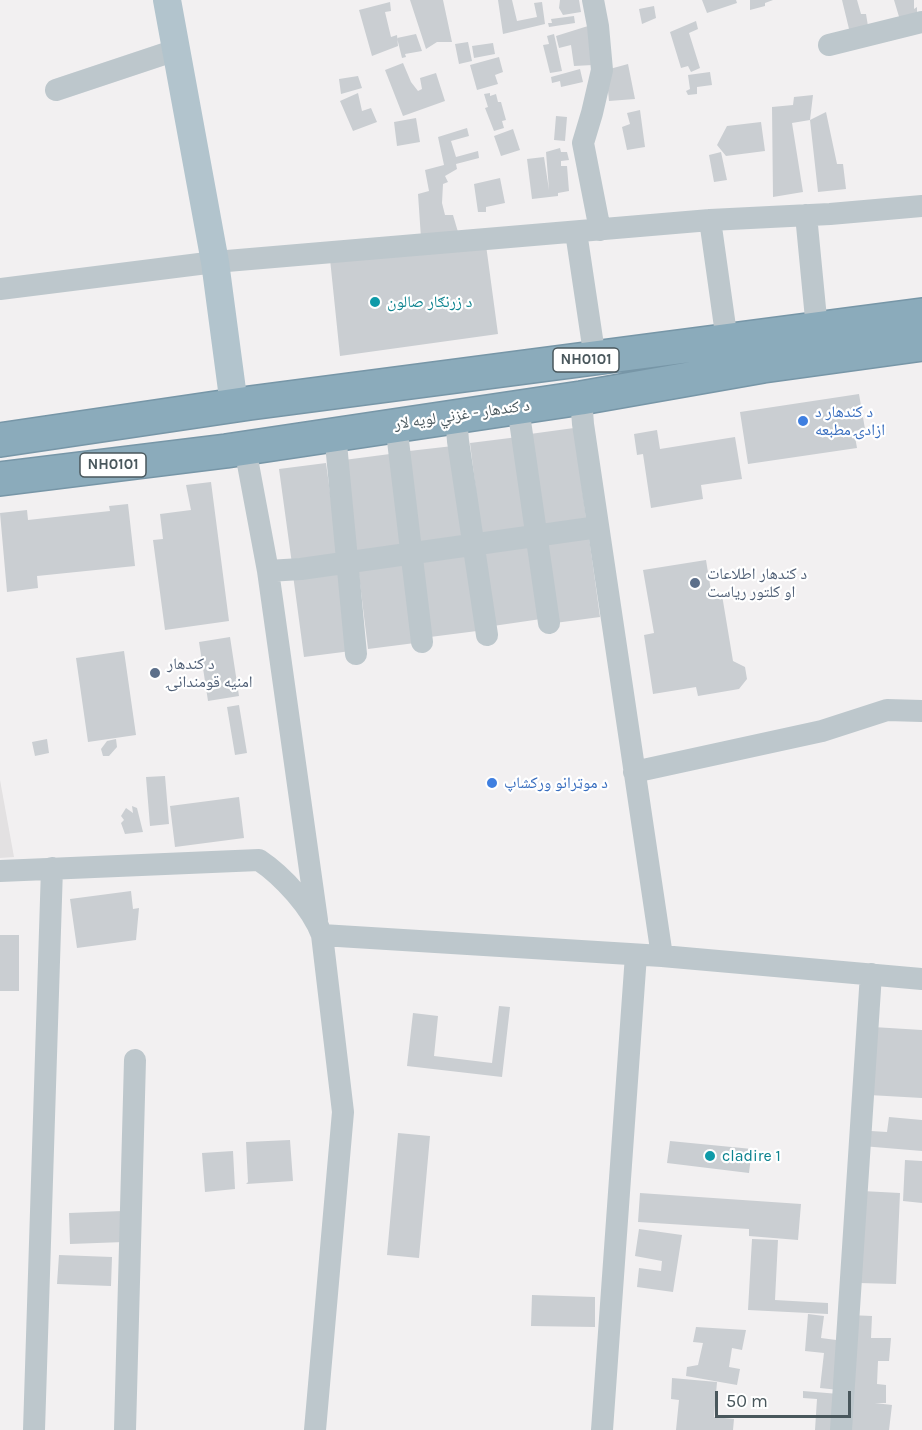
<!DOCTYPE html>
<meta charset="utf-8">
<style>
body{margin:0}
#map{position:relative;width:922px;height:1430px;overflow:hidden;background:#f2f0f1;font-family:Karla,sans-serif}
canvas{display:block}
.scale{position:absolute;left:715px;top:1391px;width:136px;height:27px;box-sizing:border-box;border:3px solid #49575c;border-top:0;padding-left:8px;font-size:18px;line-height:21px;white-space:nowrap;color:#49575c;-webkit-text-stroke:4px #fff;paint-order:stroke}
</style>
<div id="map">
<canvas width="922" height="1430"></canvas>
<div class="scale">50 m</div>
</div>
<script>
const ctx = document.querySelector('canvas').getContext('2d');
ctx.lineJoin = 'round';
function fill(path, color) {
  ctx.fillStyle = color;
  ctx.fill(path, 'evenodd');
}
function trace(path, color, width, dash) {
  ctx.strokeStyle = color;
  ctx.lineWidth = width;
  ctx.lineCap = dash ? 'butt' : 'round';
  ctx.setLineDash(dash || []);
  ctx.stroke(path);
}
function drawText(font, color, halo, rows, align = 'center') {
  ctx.font = font + ' Karla,"Noto Naskh Arabic",sans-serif';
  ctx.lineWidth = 4.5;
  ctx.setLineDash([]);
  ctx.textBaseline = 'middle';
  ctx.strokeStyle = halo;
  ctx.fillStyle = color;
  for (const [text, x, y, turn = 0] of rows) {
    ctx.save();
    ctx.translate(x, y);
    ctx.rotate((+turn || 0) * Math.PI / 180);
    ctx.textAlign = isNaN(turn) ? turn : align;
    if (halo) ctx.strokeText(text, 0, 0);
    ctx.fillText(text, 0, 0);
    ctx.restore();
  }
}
fill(new Path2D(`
 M0,780L14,857L0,858Z`), '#e3e1e2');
fill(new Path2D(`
 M410,0H443L452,42H437L426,49Z
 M498,0H512L517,21L537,17L534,3L542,2L545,24L503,34Z
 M560,0H579L581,12L563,15L559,8Z
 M702,0H736L737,3L707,13Z
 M750,0H773L765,3V6L750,10Z
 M842,0H857L861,14H866L868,26L850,33Z
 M894,0H914V9L917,7V15L900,20Z
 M390,2L391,11L385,12L391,37L397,35L398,46L372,56L359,10Z
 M654,6L656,18L642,24L639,9Z
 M574,16L575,23L549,27L548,23H552L551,19Z
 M696,21L698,29L689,33L700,68L691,72L688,66L681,68L670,32Z
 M588,26L593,65L574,66L571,45L559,48L556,36Z
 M416,34L422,51L405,54L406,57L402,58L397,38Z
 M554,34L562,71L550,73L543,45L549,44L547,36Z
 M468,42L472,61L459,64L455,44Z
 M493,43L495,54L474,58L472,46Z
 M499,57L503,72L495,75L498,84L477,90L470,65Z
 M403,63L411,82L418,91L422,89L420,78L436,73L445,101L403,116L385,70Z
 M628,64L635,99L609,101L606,70Z
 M580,69L583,82L561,87L560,81L552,83L551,77Z
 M710,72L712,85L697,87V94L688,95L686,91L690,89L688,75Z
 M358,76L362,88L341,94L339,79Z
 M358,93L362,111L371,108L377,122L353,131L340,101Z
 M490,93V96L496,94L498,102H501L506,120L502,121L504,128L494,131L485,108L488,107L484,94Z
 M813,95L810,120L826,112L837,164H843L846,189L818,192L810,120L792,123L803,192L773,197L772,107L793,105L794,97Z
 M640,110L645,147L627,150L622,127L630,124L627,113Z
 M556,116L567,117L565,141L554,140Z
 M416,118L420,142L397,146L394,122Z
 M761,122L765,151L726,156L717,145L727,126Z
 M467,128L469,136L451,141L456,157L478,151L479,158L456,164L457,169L445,176L448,182L443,184L442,203L445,215H453L458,232L421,238L418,194L429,191L425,170L444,165L438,137Z
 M513,129L520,150L501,156L494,136Z
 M560,148L561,152H567L569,160L561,161V166H567L569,191L558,193V196L532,199L527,159L544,157L549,190L546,152Z
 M721,152L727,180L714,182L709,155Z
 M500,178L505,203L486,207V212H478L474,184Z
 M486,245L498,334L340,356L330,259Z
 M859,394L865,429L854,431L857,448L748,464L740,412Z
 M574,428L587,525L543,531L530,434Z
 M657,430L660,449L735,437L742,479L701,485L703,499L651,508L643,454L637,455L634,434Z
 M518,437L530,533L482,539L470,443Z
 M453,446L465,541L421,547L409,451Z
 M390,454L403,550L356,556L344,460Z
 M326,463L339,558L292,564L279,469Z
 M211,482L229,621L165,630L153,540L163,539L160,514L191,510L186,485Z
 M128,504L135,566L37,576L38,588L7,592L0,513L27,510L28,520L110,511L109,506Z
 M589,537L600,617L555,623L544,543Z
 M532,545L541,619L493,626L484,551Z
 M467,553L477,631L430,637L420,559Z
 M706,560L712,597L722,595L733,661L745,667L747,679L739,689L698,696L696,687L653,694L644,635L654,633L643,570Z
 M404,561L415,643L368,649L358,567Z
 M340,569L351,651L304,657L293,575Z
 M230,637L239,696L208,701L199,642Z
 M124,651L136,735L88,742L76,658Z
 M239,705L247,753L235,755L227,707Z
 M47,739L49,753L35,756L32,742Z
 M116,739L117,747L109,756H103L101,749L107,741Z
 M165,776L169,824L150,826L146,777Z
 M239,797L244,838L175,847L170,806Z
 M132,806L137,808L143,832L125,834L121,823L124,820L121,816L126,808L133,813Z
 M131,891L133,909L139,908L136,940L77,948L70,899Z
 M0,935H19V991H0Z
 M499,1006L510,1007L502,1077L407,1066L413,1013L438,1016L434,1056L492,1063Z
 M873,1027L922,1030V1098L869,1095Z
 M889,1117L922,1120V1151L862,1146L871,1131L887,1132Z
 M398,1133L430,1136L419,1258L387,1255Z
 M290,1140L293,1181L246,1184L248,1182L246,1142Z
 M670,1141L752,1149L749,1173L667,1163Z
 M233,1151L235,1189L205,1192L202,1153Z
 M905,1160L922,1161V1203L903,1201Z
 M862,1191L900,1193L896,1284L859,1283Z
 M640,1193L801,1204L798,1240L749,1236V1229L638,1222Z
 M123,1211L124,1242L70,1244L69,1213Z
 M639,1229L682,1235L673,1292L637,1287L639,1268L661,1271L662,1261L635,1256Z
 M752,1239L778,1240L775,1300L828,1303V1314L748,1310Z
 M59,1255L112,1257L111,1286L57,1284Z
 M532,1295L595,1297V1327L531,1326Z
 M808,1314L824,1316L821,1338L844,1341L839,1390L820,1388L824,1353L805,1351Z
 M849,1315L872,1316L871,1338H891L889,1361H878L877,1384L886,1385V1403H875L892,1405L889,1430H845Z
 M696,1327L746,1330L742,1350L732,1348L729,1367L740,1369L737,1385L686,1376L687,1367L698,1365L703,1343L693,1342Z
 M672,1378L717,1382L714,1417L734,1419L733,1430H676L679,1400L671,1399Z
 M803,1391L839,1394L837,1430H815L817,1399L803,1398Z`), '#caced2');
const highway = new Path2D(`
 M0,440L250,403L922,315
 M0,479L226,451L581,398L763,366L922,344`);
trace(highway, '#7796a7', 36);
trace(new Path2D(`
 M593,0L598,26L602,70L592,113L583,143L600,230
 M829,45L922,22
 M56,90L176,50
 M806,215L817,329
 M710,220L727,341
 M576,232L595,359
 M0,289L215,262L710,220L830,214L922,206
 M581,398L583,424L662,956
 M518,407L549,623
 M456,416L458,441L487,635
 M396,424L422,642
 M335,433L356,654
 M245,448L268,571L317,920
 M268,571L301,569L598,527
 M634,772L822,731L887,710L922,711
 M0,871L259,860C283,876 312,908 322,935L343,1112L315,1430
 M322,935L662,956L922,979
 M34,1430L52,868
 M125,1430L135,1060
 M602,1430L636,955
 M841,1430L871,974`), '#bdc7cc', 22);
trace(new Path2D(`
 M167,0L215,262L234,405`), '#b2c4cd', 28);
trace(highway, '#8babbb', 33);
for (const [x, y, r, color] of [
 [375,302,6,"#0f9aa8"],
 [803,421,6,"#3f7fe0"],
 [695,583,6,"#5c6f8a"],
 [155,673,6,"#5c6f8a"],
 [492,783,6,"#3f7fe0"],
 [710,1156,6,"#0f9aa8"]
]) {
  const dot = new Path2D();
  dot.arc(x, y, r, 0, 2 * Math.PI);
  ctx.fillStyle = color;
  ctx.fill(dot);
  trace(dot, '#fff', 2);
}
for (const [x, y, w] of [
 [586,360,66],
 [113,465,66]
]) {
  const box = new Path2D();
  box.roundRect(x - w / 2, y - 12, w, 24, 4.5);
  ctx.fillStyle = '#fff';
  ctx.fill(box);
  trace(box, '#49575c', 1.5);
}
drawText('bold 15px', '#49575c', null, [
 ["NH0101",586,360],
 ["NH0101",113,465]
]);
drawText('16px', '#0d838f', '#fff', [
 ["د زرنګار صالون",387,302],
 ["cladire 1",722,1156]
], 'left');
drawText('16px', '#366cbe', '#fff', [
 ["د کندهار د",815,412],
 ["ازادۍ مطبعه",815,430],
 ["د موټرانو ورکشاپ",504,783]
], 'left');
drawText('16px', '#49575c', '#fff', [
 ["د کندهار - غزني لويه لار",462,415,-8]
]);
drawText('16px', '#4e5e75', '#fff', [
 ["د کندهار اطلاعات",707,574],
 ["او کلتور رياست",707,592],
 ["د کندهار",167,664],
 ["امنيه قومندانۍ",167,682]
], 'left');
</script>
